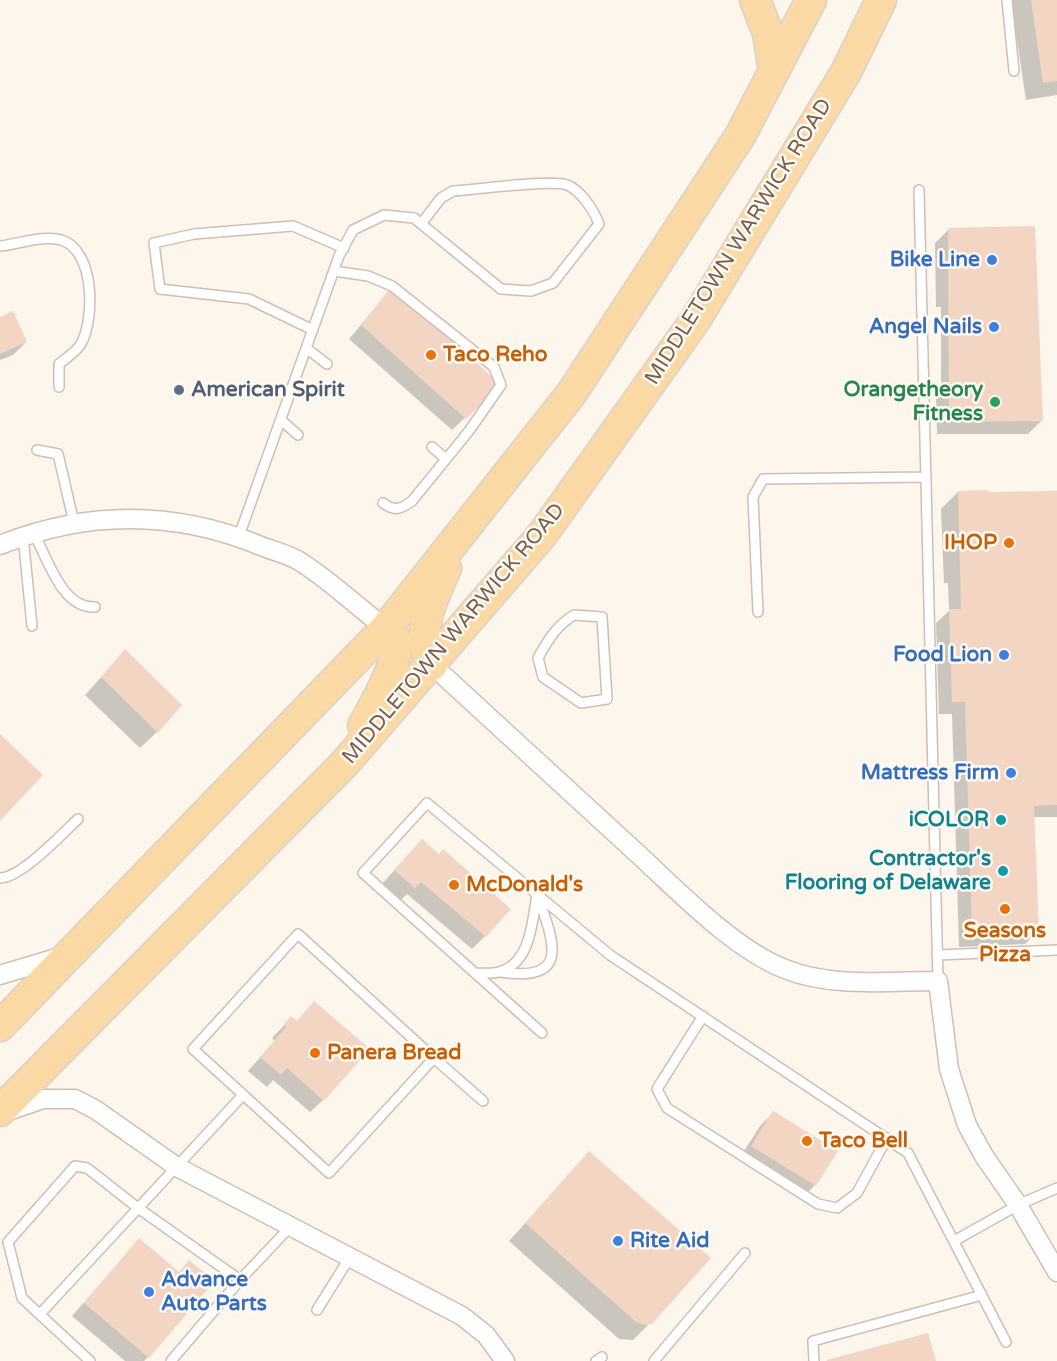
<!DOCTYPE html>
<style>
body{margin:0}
canvas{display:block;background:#fdf6ec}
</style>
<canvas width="1057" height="1361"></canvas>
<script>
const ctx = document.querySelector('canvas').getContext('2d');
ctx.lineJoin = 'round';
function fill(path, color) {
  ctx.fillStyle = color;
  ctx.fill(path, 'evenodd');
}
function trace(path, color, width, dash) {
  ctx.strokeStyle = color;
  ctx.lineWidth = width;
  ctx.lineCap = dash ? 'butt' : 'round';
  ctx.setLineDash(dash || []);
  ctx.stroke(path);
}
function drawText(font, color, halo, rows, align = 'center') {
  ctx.font = font + ' "Varela Round",sans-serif';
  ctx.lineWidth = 5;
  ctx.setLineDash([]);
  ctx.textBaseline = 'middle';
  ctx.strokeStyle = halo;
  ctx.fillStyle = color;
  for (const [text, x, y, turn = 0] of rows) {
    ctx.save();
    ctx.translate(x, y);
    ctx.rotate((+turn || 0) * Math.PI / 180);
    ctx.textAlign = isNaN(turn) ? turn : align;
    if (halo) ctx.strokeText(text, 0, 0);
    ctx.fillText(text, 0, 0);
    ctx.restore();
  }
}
fill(new Path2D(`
 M1011,0H1057V95L1026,100Z
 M948,230L1041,421L1028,434H937L936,396L941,392V307H936L935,243Z
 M392,288L499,385L452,430L349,339Z
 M0,318L26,342L13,355L0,360Z
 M958,492H1057V817H1033L1038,931L1025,944L959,947L952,714H939L936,623L949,611L948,583H944L941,509Z
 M125,651L157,732L140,748L85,695Z
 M409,854L485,936L472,949L407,894L401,900L382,884Z
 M291,1018L296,1022L323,1100L310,1112L273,1080L267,1087L248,1071L275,1041L272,1038Z
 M773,1113L815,1185L802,1198L739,1159L760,1126Z
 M589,1153L651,1322L633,1340L619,1339L509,1241Z
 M139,1240L178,1273L148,1357L144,1361H125L72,1316Z`), '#0003');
fill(new Path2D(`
 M1031,0H1057V81L1043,83Z
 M1035,226L1043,421L949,422L948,228Z
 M392,286L501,385L466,419L361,325Z
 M13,311L27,342L0,354V317Z
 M988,490V492L1057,491V805L1034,806L1039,932L972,935L965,702H952L949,609H961L958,491Z
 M125,649L182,705L158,733L101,677Z
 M0,734L43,775L0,821Z
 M422,839L439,854L443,849L511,909L486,937L421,882L415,888L394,870Z
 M314,1001L370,1049L324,1101L287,1068L281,1075L260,1057L286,1027L284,1024L291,1016L297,1021Z
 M773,1111L838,1151L816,1186L751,1146Z
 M589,1151L711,1258L652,1324L645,1325L636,1322L525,1223Z
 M139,1238L179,1272L189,1260L215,1281L149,1358L84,1303Z
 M928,1333L936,1361H827V1360Z`), '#f3d5c3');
const lane = new Path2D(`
 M1007,0L1014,71
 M919,190L938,981
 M0,246C19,244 46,234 64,241C95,254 94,318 82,342C78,351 66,358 59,364V387
 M334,271L368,276L392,286L494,367L501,385L469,431L412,501C401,509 395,512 383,503
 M313,330L249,299L160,289L154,243L194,234L293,226L344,248
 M306,348L327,364
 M281,420L298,435
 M432,447L446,459
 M37,450L58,454L74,523
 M34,534C48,559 62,609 95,607
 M23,536L32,626
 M239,536L339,256L353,230L384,215L414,218L501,289L531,291L553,283L599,224C594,211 581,190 567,185C553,179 474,190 453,191L441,198L421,224
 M758,612L753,497L763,479L925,477
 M574,615L602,617L607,699L581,703L543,677L538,658C548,640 556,626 574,615Z
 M0,878C21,878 62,834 78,819
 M298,934L434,1058L329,1173L193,1049Z
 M937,955L1057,950
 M500,972C571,983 554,943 538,896
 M475,973C483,973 492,974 499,972C531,963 532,922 537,895
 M703,1016L657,1089L667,1108L818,1204L837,1208L857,1193L887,1138
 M542,1033L363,873L427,803L610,955L908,1153L1006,1342
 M434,1058L483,1101
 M954,1241L1018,1205L1057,1188
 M317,1310L350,1257
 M40,1314L243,1095
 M90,1361L22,1298L8,1242L75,1166L87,1168L138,1208L240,1280L291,1226
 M171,1361L240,1280
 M596,1361L602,1357
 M654,1361L745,1253
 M814,1361L813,1341L982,1295`);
const street = new Path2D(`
 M0,545C88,510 174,510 261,546C273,551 288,554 299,561C330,580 357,607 386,628
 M432,665C501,728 570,791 639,855C679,892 735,950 785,969C832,988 888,981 938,981L949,1069L967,1125L984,1156L1018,1205L1057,1272
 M0,975L63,956
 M5,1112L43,1099H75L96,1110L177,1167L462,1316L486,1335L505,1361`);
const primary = new Path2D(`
 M755,0L768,33L774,71
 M432,665C414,632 433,599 446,568
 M363,726C372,709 403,657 395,639C393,636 388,631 386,628
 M0,1026L386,628L571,394L740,136L811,0
 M0,1111L344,764L542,535L694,322L846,72L881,0`);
trace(lane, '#d1beb0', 12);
trace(street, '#d1beb0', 21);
trace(primary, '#dad1cd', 33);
trace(lane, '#fff', 9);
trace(street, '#fff', 18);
trace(primary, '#fbd9a5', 30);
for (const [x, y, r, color] of [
 [992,260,6,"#3f7fe0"],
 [994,327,6,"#3f7fe0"],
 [431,355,6,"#e8710a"],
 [179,390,6,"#5c6f8a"],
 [995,402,6,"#2e9e5b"],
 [1009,543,6,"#e8710a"],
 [1004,655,6,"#3f7fe0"],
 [1011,773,6,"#3f7fe0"],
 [1001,820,6,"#0f9aa8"],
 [1003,871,6,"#0f9aa8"],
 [454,885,6,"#e8710a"],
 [1005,909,6,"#e8710a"],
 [315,1053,6,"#e8710a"],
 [807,1141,6,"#e8710a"],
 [618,1241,6,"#3f7fe0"],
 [149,1292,6,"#3f7fe0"]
]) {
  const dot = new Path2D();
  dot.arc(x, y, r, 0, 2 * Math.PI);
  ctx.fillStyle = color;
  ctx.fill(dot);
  trace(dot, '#fffaf3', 2);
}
drawText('21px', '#7a5c4d', '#fffaf3', [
 ["MIDDLETOWN WARWICK ROAD",739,242,-58],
 ["MIDDLETOWN WARWICK ROAD",454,634,-50]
]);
drawText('bold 21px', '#366cbe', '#fffaf3', [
 ["Bike Line",980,260],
 ["Angel Nails",982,327],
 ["Food Lion",992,655],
 ["Mattress Firm",999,773],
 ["Rite Aid",630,1241,"left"],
 ["Advance",161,1280,"left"],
 ["Auto Parts",161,1304,"left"]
], 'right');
drawText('bold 21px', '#c56008', '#fffaf3', [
 ["Taco Reho",443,355],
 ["IHOP",997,543,"right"],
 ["McDonald's",466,885],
 ["Seasons",1005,931,"center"],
 ["Pizza",1005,955,"center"],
 ["Panera Bread",327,1053],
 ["Taco Bell",819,1141]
], 'left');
drawText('bold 21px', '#4e5e75', '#fffaf3', [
 ["American Spirit",191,390]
], 'left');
drawText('bold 21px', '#27864d', '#fffaf3', [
 ["Orangetheory",983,390],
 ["Fitness",983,414]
], 'right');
drawText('bold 21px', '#0d838f', '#fffaf3', [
 ["iCOLOR",989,820],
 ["Contractor's",991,859],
 ["Flooring of Delaware",991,883]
], 'right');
</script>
